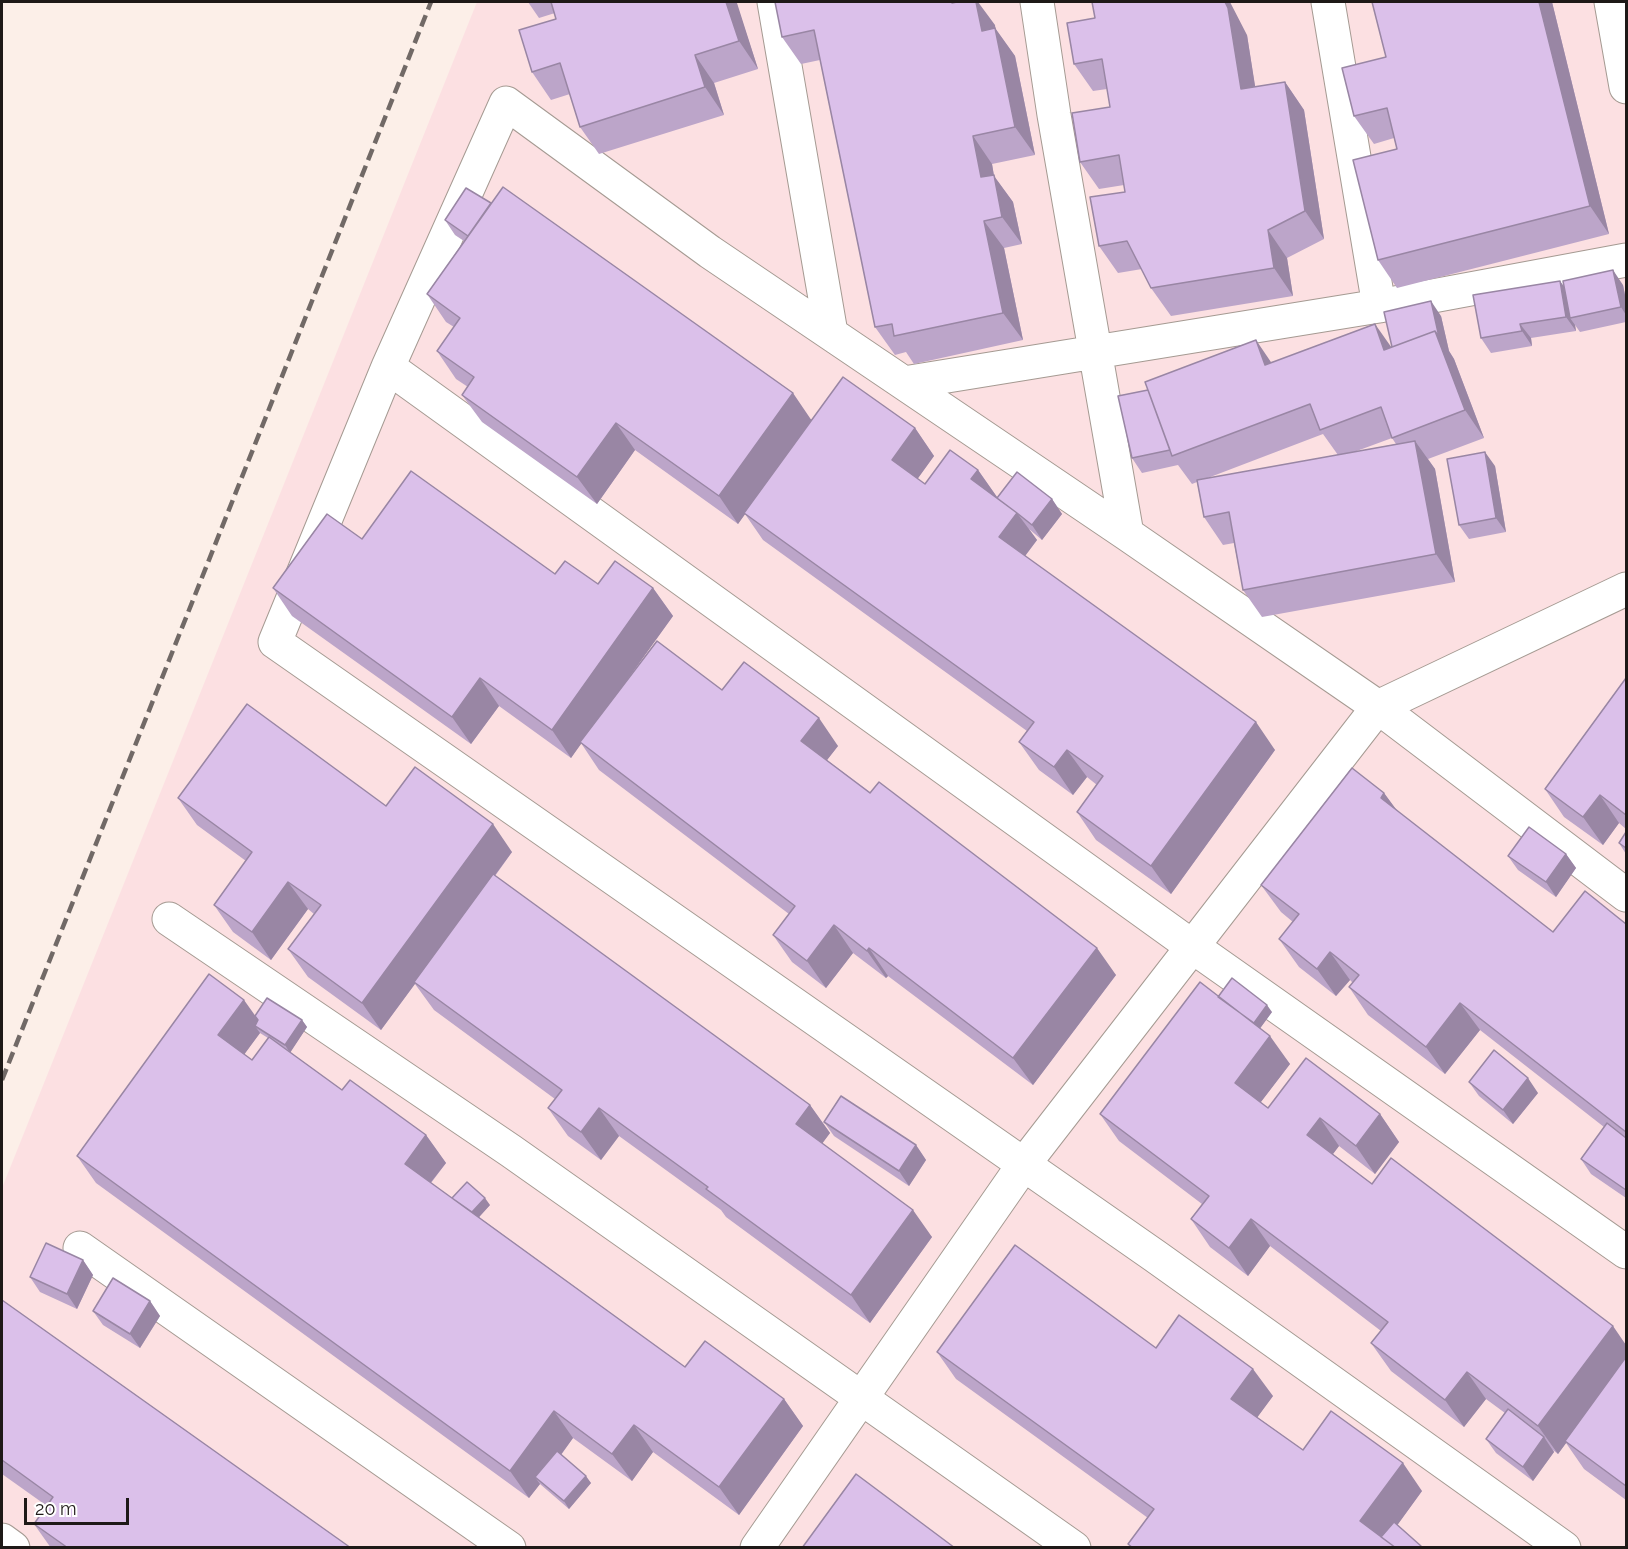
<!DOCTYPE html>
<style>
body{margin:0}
#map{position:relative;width:1628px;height:1549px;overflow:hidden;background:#fcefe8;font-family:Raleway,sans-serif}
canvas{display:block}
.frame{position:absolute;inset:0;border:3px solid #1e1917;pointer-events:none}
.scale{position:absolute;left:24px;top:1498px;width:105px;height:27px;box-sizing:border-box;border:3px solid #1e1917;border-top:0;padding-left:8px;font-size:18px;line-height:21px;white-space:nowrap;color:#1e1917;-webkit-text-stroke:4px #fff;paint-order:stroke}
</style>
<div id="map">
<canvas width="1628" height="1549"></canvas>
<div class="frame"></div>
<div class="scale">20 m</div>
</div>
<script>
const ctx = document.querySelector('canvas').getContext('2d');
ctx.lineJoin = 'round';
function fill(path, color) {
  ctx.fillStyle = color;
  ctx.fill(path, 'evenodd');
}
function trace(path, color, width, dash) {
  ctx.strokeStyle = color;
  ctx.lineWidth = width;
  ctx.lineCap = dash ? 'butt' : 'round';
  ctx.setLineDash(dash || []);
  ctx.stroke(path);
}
fill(new Path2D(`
 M477,2H1626V1547H2V1188Z`), '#fce0e2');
const minor = new Path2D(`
 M774,2L831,333
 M1037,2L1054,115L1127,534
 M1328,2L1379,306
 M1611,2L1626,87
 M388,367L1193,947L1626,1252
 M904,383L1379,306L1626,260
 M169,919L511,1151L1074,1548
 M80,1248L509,1548
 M2,1540L13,1548
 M757,1548L1024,1164L1378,707L1626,589
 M1564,1548L1155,1256L275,642L388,367L506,103L710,252L1127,534L1378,707L1626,895`);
trace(minor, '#a59a92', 35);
trace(minor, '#fff', 33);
trace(new Path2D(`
 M2,1080L431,2`), '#716966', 4.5, [12, 6]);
fill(new Path2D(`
 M528,2H736L758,69L714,83L724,115L599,154L580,127L570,94L551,100L532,72L556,19L555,13L539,18Z
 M775,2L995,25V28L1015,56L1035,155L992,164L994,176L1013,202L1022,244L1004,248L1023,340L914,364L906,352L895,355L875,327L820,60L801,64L782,37Z
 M1552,2L1609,234L1397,288L1378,260L1397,149L1394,138L1374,144L1354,116L1386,57Z
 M1095,18L1247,35L1255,87L1285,82L1304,110L1324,239L1287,258L1293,296L1171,316L1151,288L1142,269L1118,273L1099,246L1125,192L1124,185L1099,189L1080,162L1110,107L1107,89L1093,91L1074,64Z
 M445,220L812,420L915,428L934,456L917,479L925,484L978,470L997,497L1052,499L1062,514L1042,540L1029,529L1037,540L1025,556L1275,750L1171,894L1096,840L1077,812L1097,785L1087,777L1073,795L1039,770L1019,742L1027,731L763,540L745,514L738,524L635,450L597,504L482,422L462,395L468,387L456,379L437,351L454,327L446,322L427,294L464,241L455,235Z
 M1560,281L1563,286L1623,285L1626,300V322L1580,332L1575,325L1576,331L1531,338L1532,346L1491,353L1481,338Z
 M1441,316L1449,351L1454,359L1484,438L1428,459L1435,469L1455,582L1262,617L1243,590L1234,543L1223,545L1204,517L1197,482L1192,484L1178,465L1142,473L1132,458L1271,362L1391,347ZM1323,434L1338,455L1205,479ZM1392,438L1396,444L1354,452Z
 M1495,466L1506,532L1469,539L1459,525Z
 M362,539L555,574L598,584L653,588L673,616L613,699L722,690L838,746L827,760L1116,975L1033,1085L888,976L886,978L853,953L826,988L792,962L773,935L789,914L599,770L581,743L571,758L499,706L471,744L292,616L273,588Z
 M1626,678V829L1619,823L1603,845L1564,817L1545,789Z
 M1384,793L1397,811L1553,932L1626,924V1198L1591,1174L1581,1159L1604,1127L1480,1030L1445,1074L1368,1015L1349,987L1353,983L1350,980L1336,996L1299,967L1279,939L1293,922L1281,912L1261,885Z
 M178,798L386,806L512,852L495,876L810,1105L830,1133L822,1143L932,1237L870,1323L726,1217L721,1210L619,1136L601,1160L568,1136L548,1108L555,1099L434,1010L415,984L381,1030L308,977L288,949L314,914L308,909L271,960L233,932L214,905L246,861L197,825Z
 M1626,832V854L1619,843Z
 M1566,854L1576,868L1556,897L1518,870L1508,856Z
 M1218,997L1272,1012L1260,1028L1290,1064L1260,1103L1268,1108L1380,1114L1399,1142L1375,1174L1339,1146L1333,1154L1372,1184L1626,1345V1500L1584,1469L1566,1443L1558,1454L1553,1450L1554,1452L1533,1481L1496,1453L1486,1439L1505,1413L1486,1399L1464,1427L1391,1371L1371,1343L1381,1331L1270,1246L1248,1276L1210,1247L1191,1219L1202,1204L1119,1141L1100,1114Z
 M255,1016L302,1020L307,1027L290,1052L342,1090L426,1135L446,1163L431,1183L452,1198L490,1205L479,1217L685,1367L784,1399L803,1426L739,1515L653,1452L632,1481L573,1438L561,1455L591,1483L569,1509L540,1484L529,1498L96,1183L77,1156ZM260,1033L268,1038L252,1060L244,1054Z
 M1469,1082L1538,1093L1513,1124L1479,1096Z
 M824,1122L916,1145L926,1160L909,1186L834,1136Z
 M83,1260L93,1275L77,1309L40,1292L30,1277Z
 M2,1300L351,1548H51L34,1524L47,1506L2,1474Z
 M150,1301L160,1316L140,1348L103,1325L93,1311Z
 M1156,1348L1273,1396L1257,1417L1303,1450L1422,1491L1397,1525L1422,1548H1131L1128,1544L1148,1518L956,1379L937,1352Z`), '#bca5c9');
fill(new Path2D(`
 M726,2H736L737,3L758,69L739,41Z
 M976,2H978L995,25L996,33L995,28L1015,56L1035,155L1015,127L982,31Z
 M1225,2H1230L1247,35L1260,117L1241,89Z
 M1539,2H1552L1609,234L1590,206Z
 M695,55L714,83L724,115L705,87Z
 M1285,82L1304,110L1324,239L1305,211Z
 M973,136L992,164L994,176L1013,202L1022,244L1002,217L981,177Z
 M984,221L1004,248L1023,340L1003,313Z
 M1268,230L1287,258L1293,296L1274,268Z
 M1613,270L1623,285L1626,300V315L1621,307Z
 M1560,281L1571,296L1570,318L1575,325L1576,331L1566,317Z
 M1431,301L1441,316L1449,351L1454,359L1484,438L1465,410L1435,331Z
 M1375,324L1394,351L1384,350Z
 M1520,324L1531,338L1532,346L1522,331Z
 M1256,340L1275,368L1265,365Z
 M793,393L812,421L738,524L719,496Z
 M616,423L635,450L597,504L577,477Z
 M915,428L934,456L911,488L892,460Z
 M1415,441L1435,469L1455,582L1436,554Z
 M1485,452L1495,466L1506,532L1496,518Z
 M978,470L997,497L990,506L971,479Z
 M1052,499L1062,514L1042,540L1032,525Z
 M1017,513L1037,540L1019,564L999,537Z
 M653,588L673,616L571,758L552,730Z
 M480,678L499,706L471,744L452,717Z
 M819,718L838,746L820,769L801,741Z
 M1256,722L1275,750L1171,894L1151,866Z
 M1067,750L1087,777L1073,795L1054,767Z
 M1384,793L1404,820L1381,798Z
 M1600,795L1619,823L1603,845L1583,817Z
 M493,824L512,852L381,1030L362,1003Z
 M1566,854L1576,868L1556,897L1546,882Z
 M288,882L308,909L271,960L252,932Z
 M834,925L853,953L826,988L807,961Z
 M869,948L888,976L886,978L867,951Z
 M1097,948L1116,975L1033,1085L1013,1058Z
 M1330,952L1350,980L1336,996L1317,969Z
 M244,1000L264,1028L255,1026L260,1033L238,1063L218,1035Z
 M1460,1003L1480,1030L1445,1074L1426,1047Z
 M1267,1005L1272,1012L1256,1034L1251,1026Z
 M302,1020L307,1027L290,1053L285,1045Z
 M1270,1036L1290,1064L1254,1111L1235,1083Z
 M1528,1078L1538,1093L1513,1124L1503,1110Z
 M810,1105L830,1133L816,1152L796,1124Z
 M599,1108L619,1136L601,1160L581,1132Z
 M1380,1114L1399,1142L1375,1174L1356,1146Z
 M1320,1118L1339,1146L1326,1163L1307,1135Z
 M426,1135L446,1163L424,1191L405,1164Z
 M916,1145L926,1160L909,1186L899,1171Z
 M485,1198L490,1205L471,1226L466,1218Z
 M913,1210L932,1237L870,1323L851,1295Z
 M1251,1219L1270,1246L1248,1276L1229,1248Z
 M83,1260L93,1275L77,1309L67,1294Z
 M150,1301L160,1316L140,1348L130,1334Z
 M1613,1326L1626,1345V1362L1558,1454L1538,1426Z
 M1253,1369L1273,1396L1251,1426L1231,1399Z
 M1467,1372L1486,1399L1464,1427L1445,1400Z
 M784,1399L803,1426L739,1515L719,1487Z
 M554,1411L573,1438L541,1482L535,1477L540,1484L529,1498L510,1471Z
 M634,1425L653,1452L632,1481L612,1454Z
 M1544,1437L1554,1452L1533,1481L1523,1467Z
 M1403,1463L1422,1491L1383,1545L1360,1521Z
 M586,1476L591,1483L569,1509L564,1501Z`), '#9986a4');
const building = new Path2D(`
 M551,2H726L739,41L695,55L705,87L580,127L560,63L532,72L519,30L556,19Z
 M775,2H952V3L957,2H976L982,31L995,28L1015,127L973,136L981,177L994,175L1002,217L984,221L1003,313L894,336L892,324L875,327L814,30L782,37Z
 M1092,2H1225L1228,8L1241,89L1285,82L1305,211L1268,230L1274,268L1151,288L1127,241L1099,246L1090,197L1125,192L1119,155L1080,162L1072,113L1110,107L1102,59L1074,64L1067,23L1095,18Z
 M1372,2H1539L1590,206L1378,260L1353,160L1397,149L1387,108L1354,116L1342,68L1386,57Z
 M503,187L793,393L719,496L616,423L577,477L462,395L474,377L437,351L460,318L427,294Z
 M466,188L491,203L468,236L445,220Z
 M1613,270L1621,307L1570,318L1563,281Z
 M1560,281L1566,317L1520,324L1522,331L1481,338L1473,295Z
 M1431,301L1439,337L1435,331L1392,347L1384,312Z
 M1375,324L1384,350L1435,331L1465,410L1392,438L1381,407L1320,430L1310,404L1172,456L1145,382L1256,340L1265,365Z
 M843,377L915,428L892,460L925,484L950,450L978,470L971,479L1017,513L999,537L1256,722L1151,866L1077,812L1103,776L1067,750L1054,767L1019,742L1034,722L744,513Z
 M1148,390L1170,450L1132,458L1118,396Z
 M1415,441L1436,554L1243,590L1229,512L1204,517L1197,480Z
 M1485,452L1496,518L1459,525L1447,459Z
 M411,471L555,574L565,561L598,584L615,561L653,588L552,730L480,678L452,717L273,588L327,514L362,539Z
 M1017,472L1052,499L1032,525L1017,513L997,498Z
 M657,641L722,690L744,662L819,718L801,741L870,793L879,782L1097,948L1013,1058L869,948L867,951L834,925L807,961L773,935L795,906L580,742Z
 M1626,678V815L1600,795L1583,817L1545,789Z
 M247,704L386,806L415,767L493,824L362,1003L288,949L321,905L288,882L252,932L214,905L252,852L178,798Z
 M1352,768L1384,793L1381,798L1553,932L1585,891L1626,924V1132L1460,1003L1426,1047L1349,987L1359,975L1330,952L1317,969L1279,939L1299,914L1261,885Z
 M1529,827L1566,854L1546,882L1508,856Z
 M1626,832V848L1619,843Z
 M493,874L810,1105L796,1124L913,1210L851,1295L706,1189L708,1187L599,1108L581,1132L548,1108L562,1090L414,982Z
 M209,974L244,1000L218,1035L252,1060L269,1037L342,1090L350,1080L426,1135L405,1164L685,1367L705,1341L784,1399L719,1487L634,1425L612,1454L554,1411L510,1471L77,1156Z
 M1232,978L1267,1005L1254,1023L1218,997Z
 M1200,982L1270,1036L1235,1083L1268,1108L1306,1058L1380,1114L1356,1146L1320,1118L1307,1135L1372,1184L1391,1158L1613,1326L1538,1426L1467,1372L1445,1400L1371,1343L1388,1322L1251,1219L1229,1248L1191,1219L1209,1196L1100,1114Z
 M267,998L302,1020L285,1045L255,1026L258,1020L255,1016Z
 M1494,1050L1528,1078L1503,1110L1469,1082Z
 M841,1096L916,1145L899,1171L824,1122Z
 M1607,1123L1626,1138V1190L1581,1159Z
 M467,1182L485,1198L472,1212L452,1198Z
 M46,1243L83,1260L67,1294L30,1277Z
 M1015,1245L1156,1348L1179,1315L1253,1369L1231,1399L1303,1450L1331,1411L1403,1463L1360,1521L1396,1548H1133L1128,1544L1154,1509L937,1352Z
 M113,1278L150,1301L130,1334L93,1311Z
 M2,1300L351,1548H68L34,1524L53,1497L2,1460Z
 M1626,1357V1486L1565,1441Z
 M1508,1409L1544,1437L1523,1467L1486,1439Z
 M557,1451L586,1476L564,1501L535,1477Z
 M856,1474L955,1548H802Z
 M1394,1522L1421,1546L1419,1548H1396L1381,1537Z`);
fill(building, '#dbc0ea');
trace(building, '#9986a4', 1.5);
</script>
